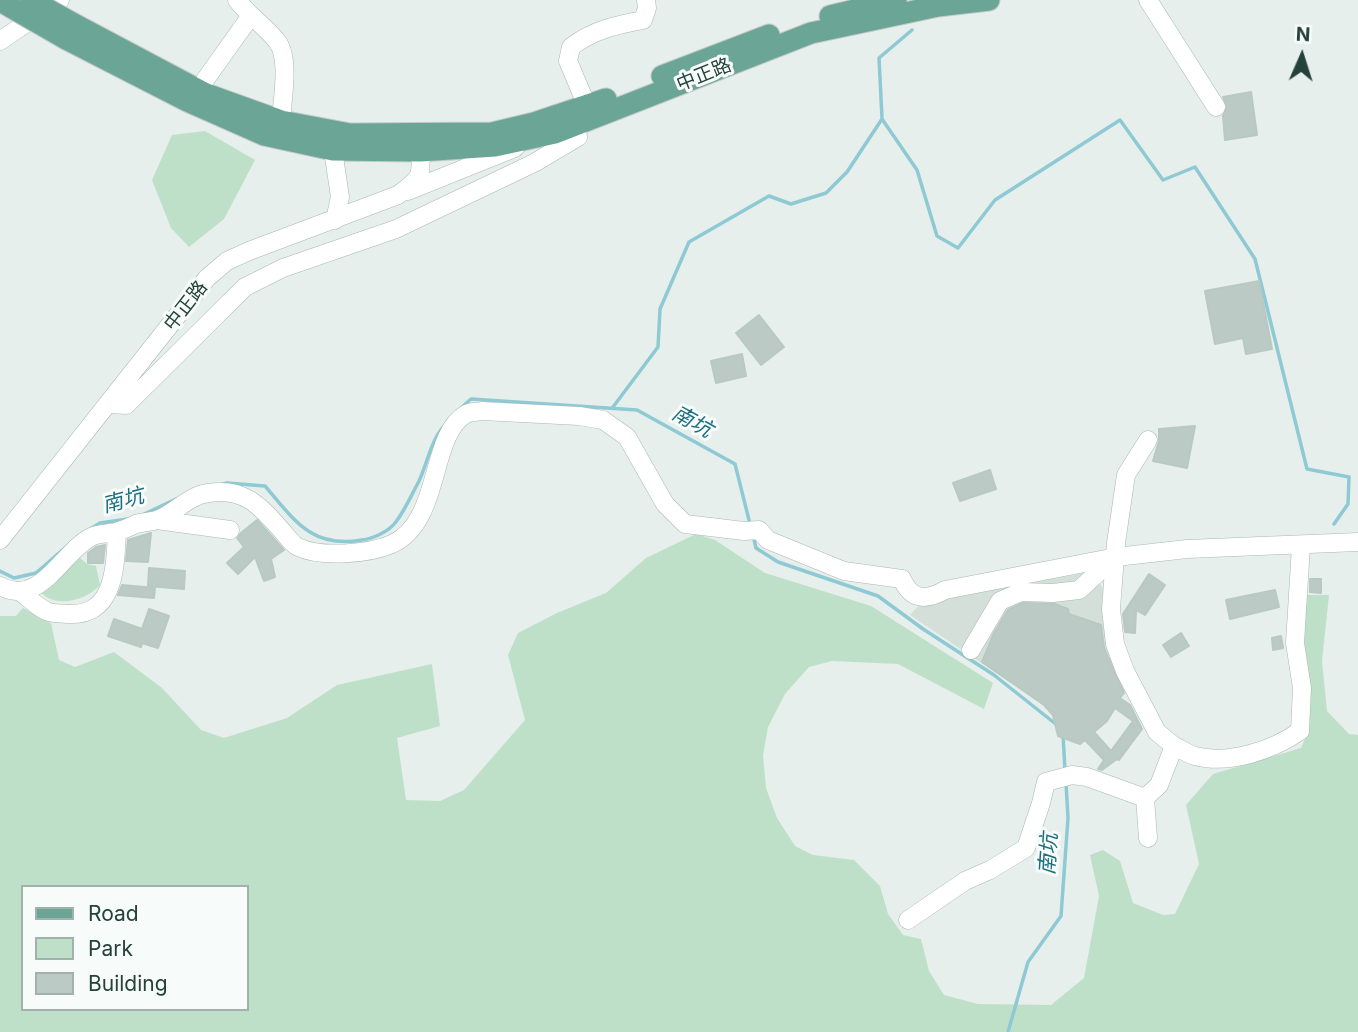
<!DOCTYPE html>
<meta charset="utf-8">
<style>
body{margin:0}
#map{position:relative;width:1358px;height:1032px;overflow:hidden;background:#e6efeb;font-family:Inter,sans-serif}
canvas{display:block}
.legend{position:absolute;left:21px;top:885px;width:228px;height:126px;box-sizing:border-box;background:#f7fbf9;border:2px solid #a3b1ad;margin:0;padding:9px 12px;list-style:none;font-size:21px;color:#24423a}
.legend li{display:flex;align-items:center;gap:14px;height:35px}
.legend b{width:35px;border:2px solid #a3b1ad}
.north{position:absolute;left:1267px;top:21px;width:70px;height:70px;-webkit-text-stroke:5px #f7fbf9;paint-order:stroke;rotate:3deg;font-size:19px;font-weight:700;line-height:28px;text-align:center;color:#24423a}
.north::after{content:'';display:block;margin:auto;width:24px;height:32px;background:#24423a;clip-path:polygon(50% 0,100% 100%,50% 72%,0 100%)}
</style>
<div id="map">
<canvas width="1358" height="1032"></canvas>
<ul class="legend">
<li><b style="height:9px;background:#6aa596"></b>Road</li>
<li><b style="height:19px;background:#bfe0c8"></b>Park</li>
<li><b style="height:19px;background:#bbcac4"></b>Building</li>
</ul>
<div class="north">N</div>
</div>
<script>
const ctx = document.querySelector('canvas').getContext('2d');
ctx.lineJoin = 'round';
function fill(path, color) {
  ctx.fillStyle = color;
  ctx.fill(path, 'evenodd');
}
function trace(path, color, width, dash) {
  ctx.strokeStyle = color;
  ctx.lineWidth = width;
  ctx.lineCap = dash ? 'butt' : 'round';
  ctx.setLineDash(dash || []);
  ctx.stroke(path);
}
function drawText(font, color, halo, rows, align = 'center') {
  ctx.font = font + ' Inter,"Noto Sans TC",sans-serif';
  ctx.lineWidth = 6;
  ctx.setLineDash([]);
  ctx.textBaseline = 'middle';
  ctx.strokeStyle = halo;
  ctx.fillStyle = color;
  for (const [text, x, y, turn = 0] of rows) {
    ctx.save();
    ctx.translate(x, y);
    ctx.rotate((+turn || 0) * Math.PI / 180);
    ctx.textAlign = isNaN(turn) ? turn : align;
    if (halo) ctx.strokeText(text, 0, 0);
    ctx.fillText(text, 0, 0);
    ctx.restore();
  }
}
fill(new Path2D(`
 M1091,572L1105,591L1115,649L1114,674L1125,691L1107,721L1080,744L1058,736L1053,715L1044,705L910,615L922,602Z`), '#d4dfda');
fill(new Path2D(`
 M205,131L255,160L224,219L189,247L171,228L152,180L172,135Z
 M696,534L715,540L765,573L871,606L993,683L984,709L898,664L832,661L809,667L785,694L768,727L763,755L766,788L777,818L795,846L813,855L854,860L880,886L888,914L903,935L921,939L929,971L944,995L978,1004L1051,1005L1084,978L1099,896L1090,855L1103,850L1120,861L1133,903L1163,915L1175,914L1199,864L1186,805L1213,774L1301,748L1309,730L1299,643L1307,595H1329L1322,661L1327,711L1349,734L1358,735V1032H0V616H16L23,608L51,623L59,660L75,667L114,652L162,688L201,730L224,738L287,718L337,685L432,664L440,726L397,738L406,800L440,801L464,790L525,720L508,655L518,633L557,613L606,593L646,558ZM23,887H247V1009H23Z
 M71,550L87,564L96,566L100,585C85,602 50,610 37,587Z`), '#bfe0c8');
trace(new Path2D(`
 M882,118L879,58L912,30
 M462,407L471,399L637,410L735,464L750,524
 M613,407L658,347L660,309L689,242L769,196L791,204L826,193L847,172L882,119L917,170L937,236L958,248L995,200L1120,120L1163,180L1195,167L1255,259L1307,469L1349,477L1348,504L1334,524
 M220,485L227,483L265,486C294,520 312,549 362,540C372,539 388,532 395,523C404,512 412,494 419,481C428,462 431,438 447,423
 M142,515L176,499
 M753,535L756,548L778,562L878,596L923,629L994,675L1057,725
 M77,537L100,523L128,519
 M0,571L14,578L36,573L66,547
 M1063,734L1065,771
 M1008,1032L1028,962L1061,916L1068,818L1066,783`), '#8ec9d4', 3.5);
const building = new Path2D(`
 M1251,92L1257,135L1225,140L1223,116L1227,107L1223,97Z
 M1259,281L1272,349L1246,354L1243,338L1215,344L1205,291Z
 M759,315L784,347L761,365L736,333Z
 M742,354L746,376L716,383L711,361Z
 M1195,426L1187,468L1153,461L1159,441V429Z
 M990,470L996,489L960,501L953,483Z
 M257,520L284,550L271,559L275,577L264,581L255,557L238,574L227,563L244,547L237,538L241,533Z
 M151,533L148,562L126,561L128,540Z
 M105,545L103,563H88V553L96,547Z
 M149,568L185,571L184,589L148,586Z
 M1149,574L1165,585L1145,615L1136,610L1135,633L1125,632L1123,614Z
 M1310,579H1321V593L1310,592Z
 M122,585L155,588L154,598L118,595Z
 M1275,590L1279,607L1230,619L1226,600Z
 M1023,603L1055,604L1068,609L1069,614L1101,625L1104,648L1124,693L1120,698L1130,705L1142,729L1119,760L1117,759L1102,770L1098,769L1104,760L1085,740L1080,744L1058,736L1053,715L1044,705L982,662L994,633L1008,610ZM1115,708L1133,721L1111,751L1094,732L1107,721Z
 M149,609L169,616L158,648L142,643L141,647L108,636L114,619L142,629Z
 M1181,633L1189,646L1171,657L1163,645Z
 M1281,636L1283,648L1273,650L1272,638Z`);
fill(building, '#bbcac4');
trace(building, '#b8c9c2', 2);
const minor = new Path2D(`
 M237,0C249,16 264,25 276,40C291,56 282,100 281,121
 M1148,0L1216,107
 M0,41L60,0
 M205,80L250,17
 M587,106L568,61L571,47C593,30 616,25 643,20L647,8L646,0
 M333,150L340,197L335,220
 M408,191L515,148
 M110,404L126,405L245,287L283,268L396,229L534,163L578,137L576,126
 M1148,440L1126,475L1116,543L1111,609L1115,644L1125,671L1157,732L1174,746
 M157,520L230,530
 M0,540L207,278L227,261L249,251L398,195C429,172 418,175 421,140
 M0,586C40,608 62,552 91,537C99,533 108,534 116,532C123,530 130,527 136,524C143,522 150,522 157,520C175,513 188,496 208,493C245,487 261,507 283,532C287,537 293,545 298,547C321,558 369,554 392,544C442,521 429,435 466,414C470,412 477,412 482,411L579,416L603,420L627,437L665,504L685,524L744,531L759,530L768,540L844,571L902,579C911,600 926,601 945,590L1116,557L1187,549L1358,542
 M19,591C28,597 36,606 46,611C52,614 61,613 68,614C115,616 115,568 117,532
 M971,650L1000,601L1021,592L1053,593L1079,590L1114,558
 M1145,798L1148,838
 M908,920L965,881L990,870L1026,848L1041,803L1046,782L1072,775L1087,777L1145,798L1159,785L1174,746C1181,749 1188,754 1195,756C1229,765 1273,750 1300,731L1302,688L1295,643L1301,546`);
const major = new Path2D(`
 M830,16L896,0
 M74,24L206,94L281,121L350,134L492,133L534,123L606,99
 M66,39L187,101L264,135L333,150L420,151L495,146L555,133L811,33L938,6L989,0
 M662,76L769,35`);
trace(minor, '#a8b8b2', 19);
trace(major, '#c2cac8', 23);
trace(minor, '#fff', 18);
trace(major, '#6aa596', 21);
const majorBridge = new Path2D(`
 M31,0L74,24
 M0,1L66,39`);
trace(majorBridge, '#c2cac8', 23, []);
trace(majorBridge, '#6aa596', 21);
drawText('19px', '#24423a', '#f7fbf9', [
 ["中正路",704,75,-22],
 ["中正路",186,306,-52]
]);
drawText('italic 21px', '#1c6f80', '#f7fbf9', [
 ["南坑",692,422,29],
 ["南坑",123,501,-15],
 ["南坑",1049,854,-86]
]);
</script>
